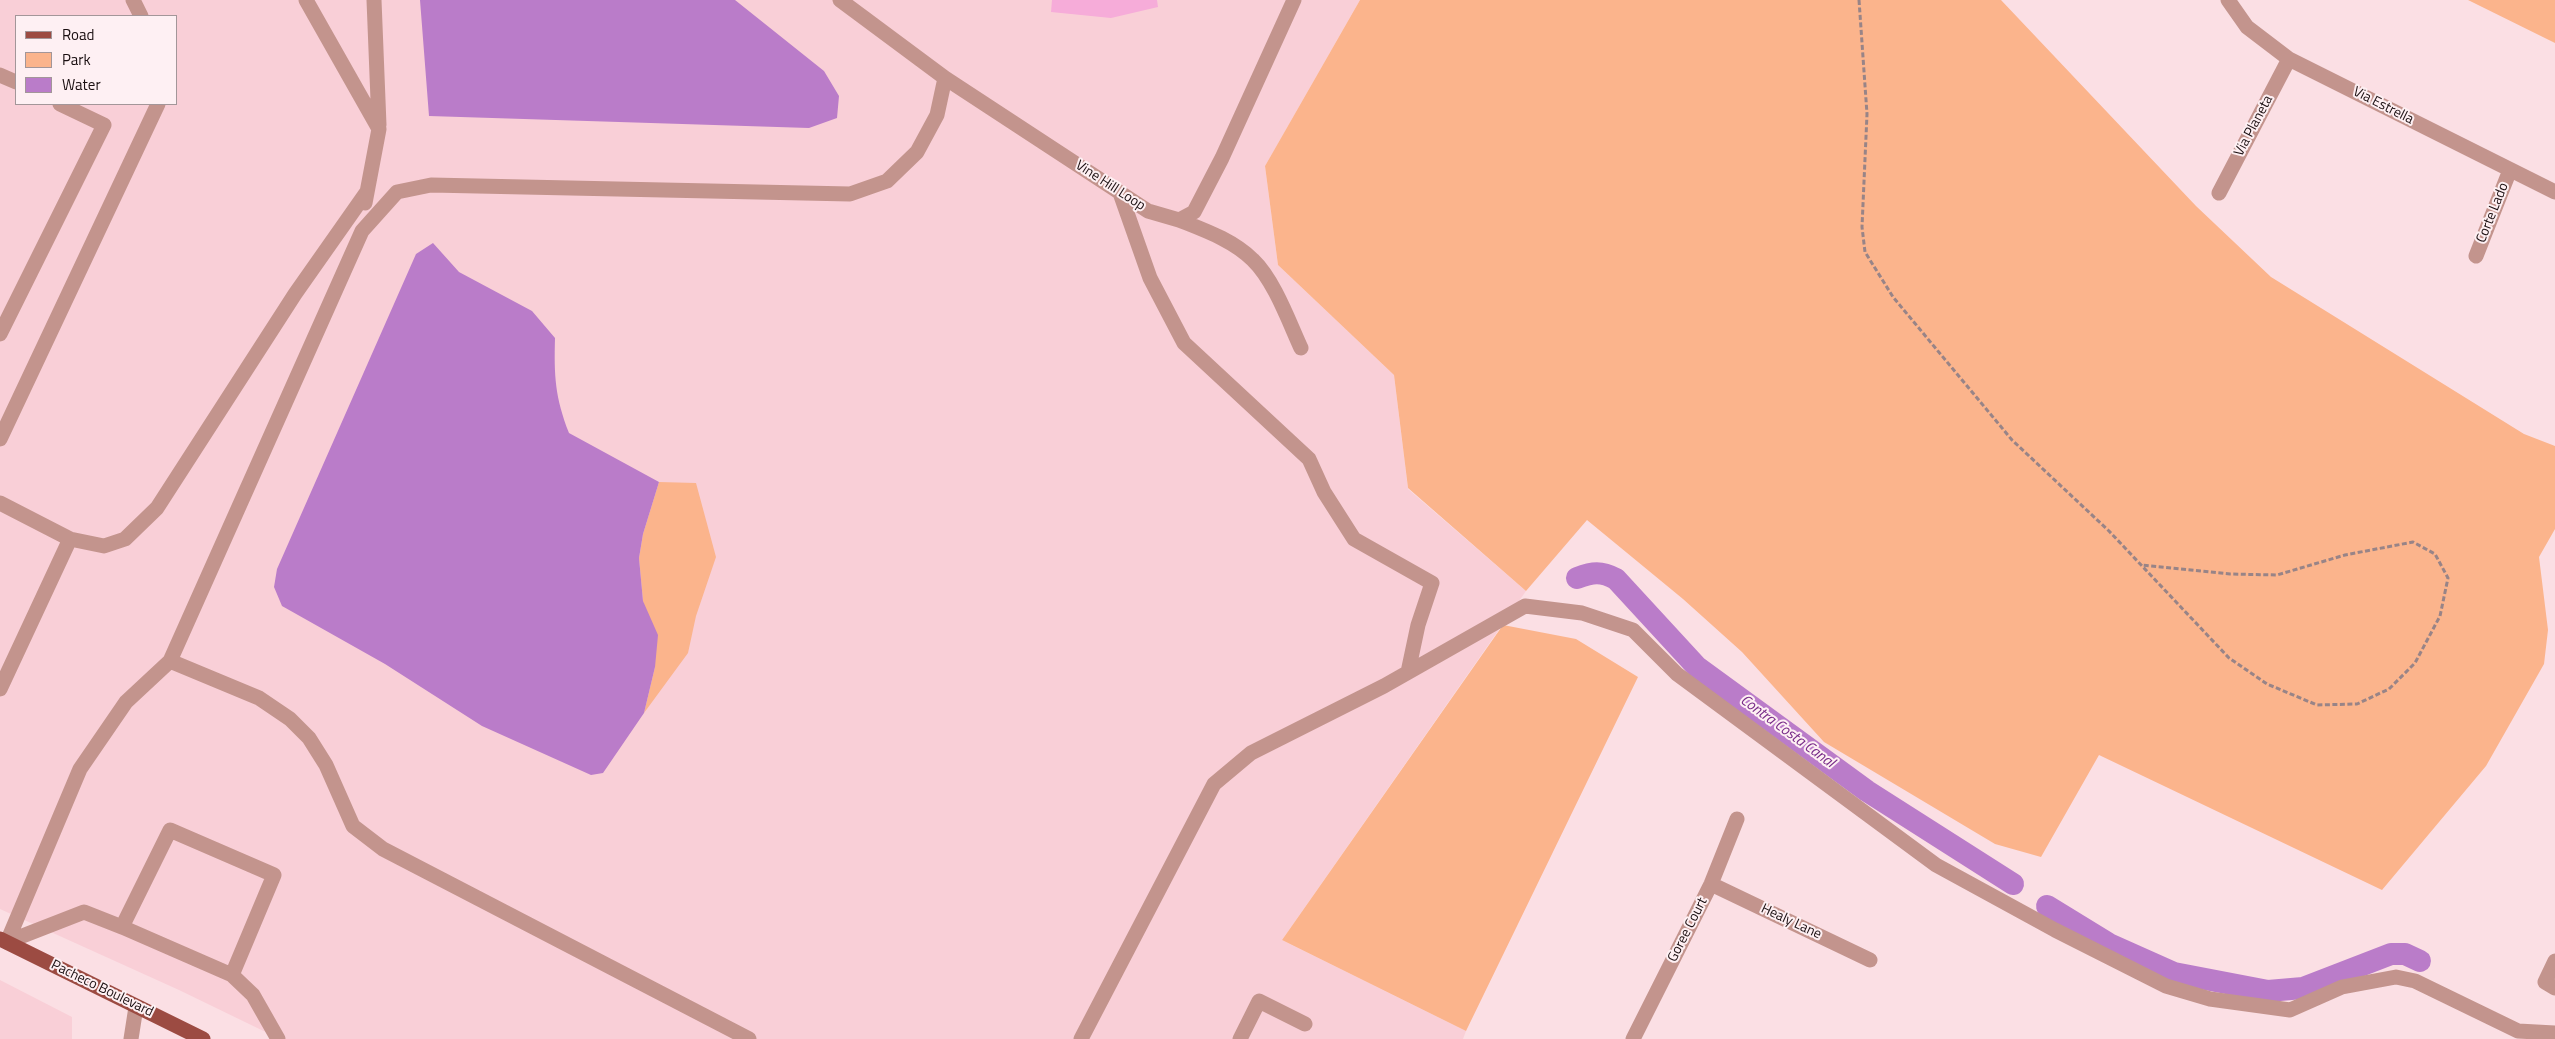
<!DOCTYPE html>
<style>
body{margin:0}
#map{position:relative;width:2555px;height:1039px;overflow:hidden;background:#fbdfe4;font-family:"Titillium Web",sans-serif}
canvas{display:block}
.legend{position:absolute;left:15px;top:15px;width:162px;height:90px;box-sizing:border-box;background:#fef0f3;border:1px solid #a39699;margin:0;padding:6px 9px;list-style:none;font-size:15px;color:#1a0f11}
.legend li{display:flex;align-items:center;gap:10px;height:25px}
.legend b{width:25px;border:1px solid #a39699}
</style>
<div id="map">
<canvas width="2555" height="1039"></canvas>
<ul class="legend">
<li><b style="height:6px;background:#9c4b42"></b>Road</li>
<li><b style="height:14px;background:#fbb48c"></b>Park</li>
<li><b style="height:14px;background:#ba7cc9"></b>Water</li>
</ul>
</div>
<script>
const ctx = document.querySelector('canvas').getContext('2d');
ctx.lineJoin = 'round';
function fill(path, color) {
  ctx.fillStyle = color;
  ctx.fill(path, 'evenodd');
}
function trace(path, color, width, dash) {
  ctx.strokeStyle = color;
  ctx.lineWidth = width;
  ctx.lineCap = dash ? 'butt' : 'round';
  ctx.setLineDash(dash || []);
  ctx.stroke(path);
}
function drawText(font, color, halo, rows, align = 'center') {
  ctx.font = font + ' "Titillium Web",sans-serif';
  ctx.lineWidth = 4;
  ctx.setLineDash([]);
  ctx.textBaseline = 'middle';
  ctx.strokeStyle = halo;
  ctx.fillStyle = color;
  for (const [text, x, y, turn = 0] of rows) {
    ctx.save();
    ctx.translate(x, y);
    ctx.rotate((+turn || 0) * Math.PI / 180);
    ctx.textAlign = isNaN(turn) ? turn : align;
    if (halo) ctx.strokeText(text, 0, 0);
    ctx.fillText(text, 0, 0);
    ctx.restore();
  }
}
fill(new Path2D(`
 M0,0H1360L1265,166L1278,265L1394,375L1408,489L1526,591L1282,940L1466,1031L1463,1039H280L179,990L0,909ZM16,16H176V104H16Z
 M0,980L72,1017V1039H0Z`), '#f9cfd7');
fill(new Path2D(`
 M1360,0H2001L2196,206L2271,277L2524,434L2555,446V529L2539,557L2548,630L2544,664L2486,766L2382,890L2099,755L2041,857L1995,844L1824,742L1742,652L1683,599L1587,520L1526,591L1408,488L1394,375L1278,265L1265,166Z
 M2468,0H2555V43Z
 M659,482L696,483L716,557L696,616L688,653L644,713L655,667L643,601L639,558L643,534Z
 M1503,625L1576,639L1638,677L1466,1031L1282,940Z`), '#fbb48c');
fill(new Path2D(`
 M420,0H735L824,71L839,96L837,118L809,128L429,116Z
 M433,243L459,272L532,311L555,338C554,376 555,397 569,433L659,482L643,534L639,558L643,601L658,635L655,667L644,713L603,773L591,775L482,726L385,664L282,606L274,587L277,569L416,254Z`), '#ba7cc9');
trace(new Path2D(`
 M1577,578C1593,572 1601,571 1616,579L1697,667L1867,791L2013,884
 M2047,906L2109,944L2174,973L2268,991L2303,988L2391,954H2405L2420,961`), '#ba7cc9', 22);
fill(new Path2D(`
 M1052,0H1157L1158,7L1111,18L1051,12Z`), '#f6acd9');
trace(new Path2D(`
 M1859,0L1867,114L1862,227L1865,252L1893,297L2012,440L2109,531L2229,658L2267,684L2317,705L2357,704L2389,689L2415,663L2440,616L2448,578L2435,554L2413,542L2345,555L2277,575L2230,574L2142,565`), '#988487', 3, [5, 2.5]);
trace(new Path2D(`
 M133,0L141,16
 M306,0L379,129L365,203
 M374,0L379,125
 M840,0L945,78L1148,211L1179,220L1194,212L1222,158L1294,0
 M2228,0L2247,27L2289,59L2555,192
 M0,75L16,82
 M1120,193L1150,278L1184,343L1309,459L1324,492L1354,539L1432,583L1418,625L1408,672
 M2219,193L2289,59
 M1179,220C1204,230 1233,240 1253,260C1274,280 1289,322 1301,348
 M2476,256L2510,170
 M0,334L104,125L60,104
 M0,439L158,104
 M0,503L70,539L104,546L125,539L157,508L295,294L366,193
 M170,661L259,698L290,719L309,738L326,765L353,826L383,849L749,1039
 M0,689L70,539
 M1711,884L1870,960
 M7,942L80,769L126,702L170,661L362,231L397,192L431,185L850,194L887,181L917,152L937,115L945,78
 M7,942L84,912L122,927
 M2555,961L2545,982L2555,988
 M232,975L274,875L170,830L122,927L232,975L253,995L278,1039
 M131,1039L136,1007
 M1081,1039L1214,784L1251,753L1384,686L1525,606L1582,613L1633,630L1677,674L1936,865L2055,930L2166,986L2210,999L2290,1010L2342,987L2396,977L2415,981L2518,1031L2555,1033
 M1240,1039L1259,1001L1305,1024
 M1633,1039L1711,884L1737,819`), '#c3948d', 15);
trace(new Path2D(`
 M0,939L203,1039`), '#9c4b42', 15);
drawText('14px', '#1a0f11', '#fef0f3', [
 ["Via Estrella",2383,106,27],
 ["Via Planeta",2254,126,-62],
 ["Vine Hill Loop",1110,186,33],
 ["Corte Lado",2493,213,-68],
 ["Healy Lane",1791,922,25],
 ["Goree Court",1688,930,-63],
 ["Pacheco Boulevard",102,989,26]
]);
drawText('italic 15px', '#782b88', '#fef0f3', [
 ["Contra Costa Canal",1787,732,36]
]);
</script>
